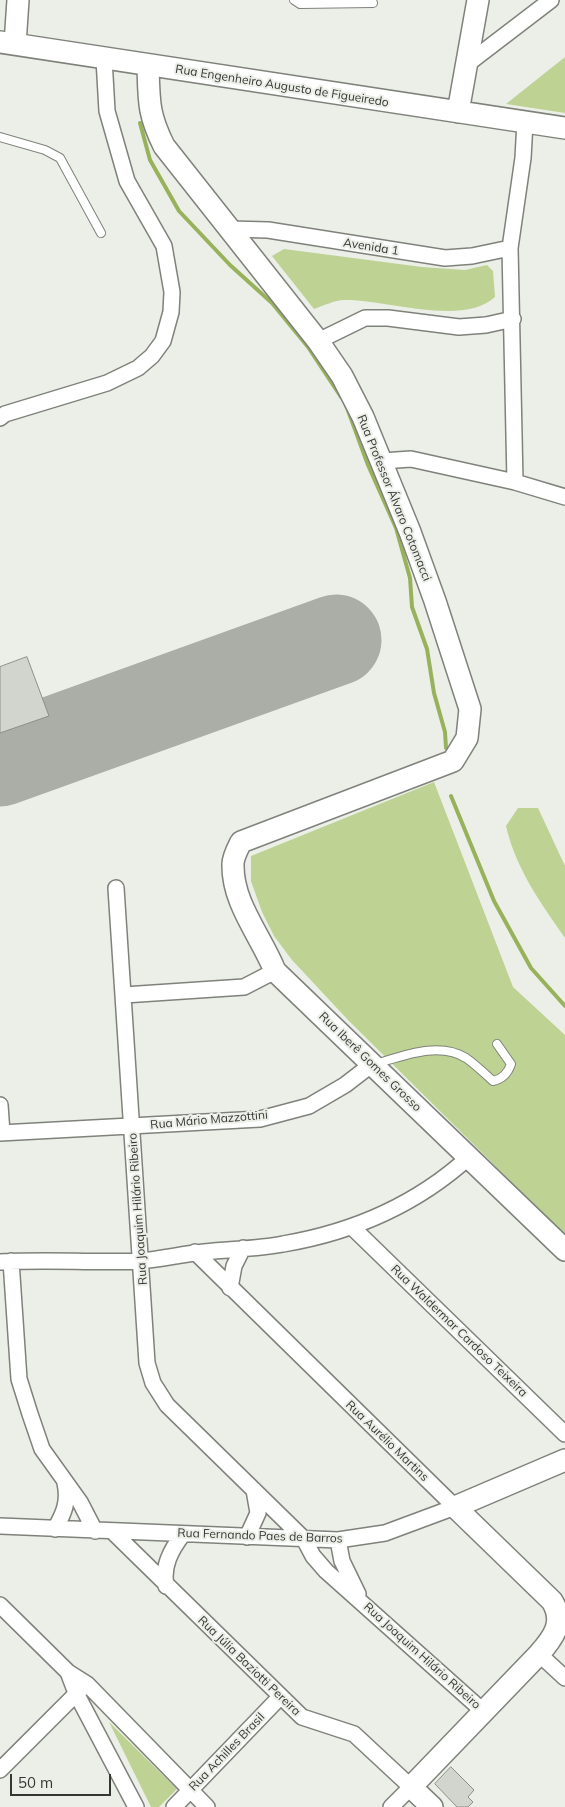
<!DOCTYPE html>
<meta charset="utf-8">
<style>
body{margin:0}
#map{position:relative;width:565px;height:1807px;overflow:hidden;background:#ecefe7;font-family:Mulish,sans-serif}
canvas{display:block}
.scale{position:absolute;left:10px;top:1774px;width:101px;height:22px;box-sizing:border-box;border:2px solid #363734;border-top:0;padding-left:6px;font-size:15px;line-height:18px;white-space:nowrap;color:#363734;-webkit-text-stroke:4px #ecefe7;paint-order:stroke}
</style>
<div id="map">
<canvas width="565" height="1807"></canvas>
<div class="scale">50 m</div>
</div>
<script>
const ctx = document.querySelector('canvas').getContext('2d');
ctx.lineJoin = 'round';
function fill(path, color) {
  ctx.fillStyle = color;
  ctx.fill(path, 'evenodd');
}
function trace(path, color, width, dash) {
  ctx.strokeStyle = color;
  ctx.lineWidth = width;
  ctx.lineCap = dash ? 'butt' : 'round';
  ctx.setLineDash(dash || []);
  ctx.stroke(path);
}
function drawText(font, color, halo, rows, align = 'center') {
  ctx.font = font + ' Mulish,sans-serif';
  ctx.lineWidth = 4;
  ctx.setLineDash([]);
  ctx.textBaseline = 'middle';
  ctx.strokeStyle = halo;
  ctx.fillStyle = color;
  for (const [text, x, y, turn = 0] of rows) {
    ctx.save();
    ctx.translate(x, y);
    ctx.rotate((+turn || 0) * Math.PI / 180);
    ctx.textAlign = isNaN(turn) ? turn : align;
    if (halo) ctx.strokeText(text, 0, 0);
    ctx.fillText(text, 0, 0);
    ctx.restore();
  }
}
fill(new Path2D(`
 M565,57V113L506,104Z
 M284,249L422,267L465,270L487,265L493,271L495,297C463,327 385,299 344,300C335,300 323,306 314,309L272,256Z
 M434,782L513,987L565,1035V1235L348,1020L292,960L274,936L262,912L251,881V856Z
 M518,808H538L565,866V938C540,902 516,869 506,826Z
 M109,1722L177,1789L159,1807H151Z`), '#bdd293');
trace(new Path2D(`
 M140,123L150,160L179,211L230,265L272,303L308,347L341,397
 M346,405L368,465L396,528L410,578L412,607L427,649L434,693L445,732L446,748
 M451,796L494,901L531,968L565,1006`), '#98b25c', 4);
trace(new Path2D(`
 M0,761L336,640`), '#abaea7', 91);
const building = new Path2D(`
 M27,657L49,716L0,733V667Z
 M451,1767L474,1790L468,1797L473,1802L468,1807H457L435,1784Z`);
fill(building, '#d2d5cd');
trace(building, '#8c8f88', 1);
const lane = new Path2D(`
 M294,0L300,4L373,3
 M0,137L45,150L60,158L101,233
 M375,1064C403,1056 439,1041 466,1058C476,1065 484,1073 493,1081C503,1079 508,1073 511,1064L497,1044`);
const street = new Path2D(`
 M466,65L551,0
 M230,229L268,230L445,258L472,256L510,248
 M318,341L365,318H388L459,327L486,325L513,319
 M0,418L5,414L107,383L138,368L152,356L163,341L171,312L172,292L164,246L127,181L107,111L104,59
 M382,461L411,459L515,482L565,497
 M515,482L510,248L523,158L525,122
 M116,888L147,1363L153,1383L167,1405L304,1539L313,1556L326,1571L484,1712
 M124,995L244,987L275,971
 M0,1105L2,1133
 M0,1133L260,1119L309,1106L345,1085L371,1065
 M353,1228L565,1434
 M11,1261L19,1379L30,1414L42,1449L80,1502L95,1531
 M0,1262C47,1259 94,1263 140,1261C162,1259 183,1254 204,1252C230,1249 258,1249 283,1244C354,1232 416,1205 469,1157
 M230,1288L234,1266L243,1248
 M0,1526L338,1540L385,1533L455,1507L195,1252
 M55,1529C64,1513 69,1502 65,1483
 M113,1532L302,1717L354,1734L411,1787L391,1807
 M247,1537L258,1513L254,1490
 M338,1540L342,1561L358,1594
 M166,1586C162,1566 171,1550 183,1534
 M0,1605L68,1672L87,1684L207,1807
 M539,1654L565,1678
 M68,1672L76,1693L136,1807
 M0,1770L82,1688
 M174,1807L280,1697`);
const secondary = new Path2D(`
 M0,42L565,128
 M15,44L18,0
 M148,66C149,101 148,114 164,146L318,341L342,376L363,417L410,532L435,601L470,709L467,738L453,761L241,842C238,848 233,857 233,864C232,903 261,936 275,971L565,1250
 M458,112L478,0
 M432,1807L411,1787L539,1654C554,1637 565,1622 552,1601L455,1507L565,1460`);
trace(lane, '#7f827b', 10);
trace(street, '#7f827b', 18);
trace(secondary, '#7f827b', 24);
trace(lane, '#fff', 8);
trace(street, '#fff', 15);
trace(secondary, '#fff', 21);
drawText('12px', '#363734', '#ecefe7', [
 ["Rua Engenheiro Augusto de Figueiredo",282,86,9],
 ["Avenida 1",371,247,9],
 ["Rua Professor Álvaro Cotomacci",394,498,68],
 ["Rua Iberê Gomes Grosso",370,1062,44],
 ["Rua Mário Mazzottini",209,1120,-5],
 ["Rua Joaquim Hilário Ribeiro",138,1209,-94],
 ["Rua Waldermar Cardoso Teixeira",459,1331,44],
 ["Rua Aurélio Martins",387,1441,44],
 ["Rua Fernando Paes de Barros",260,1536,2],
 ["Rua Joaquim Hilário Ribeiro",422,1656,42],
 ["Rua Júlia Baziotti Pereira",249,1666,44],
 ["Rua Achilles Brasil",227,1752,-46]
]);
</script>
